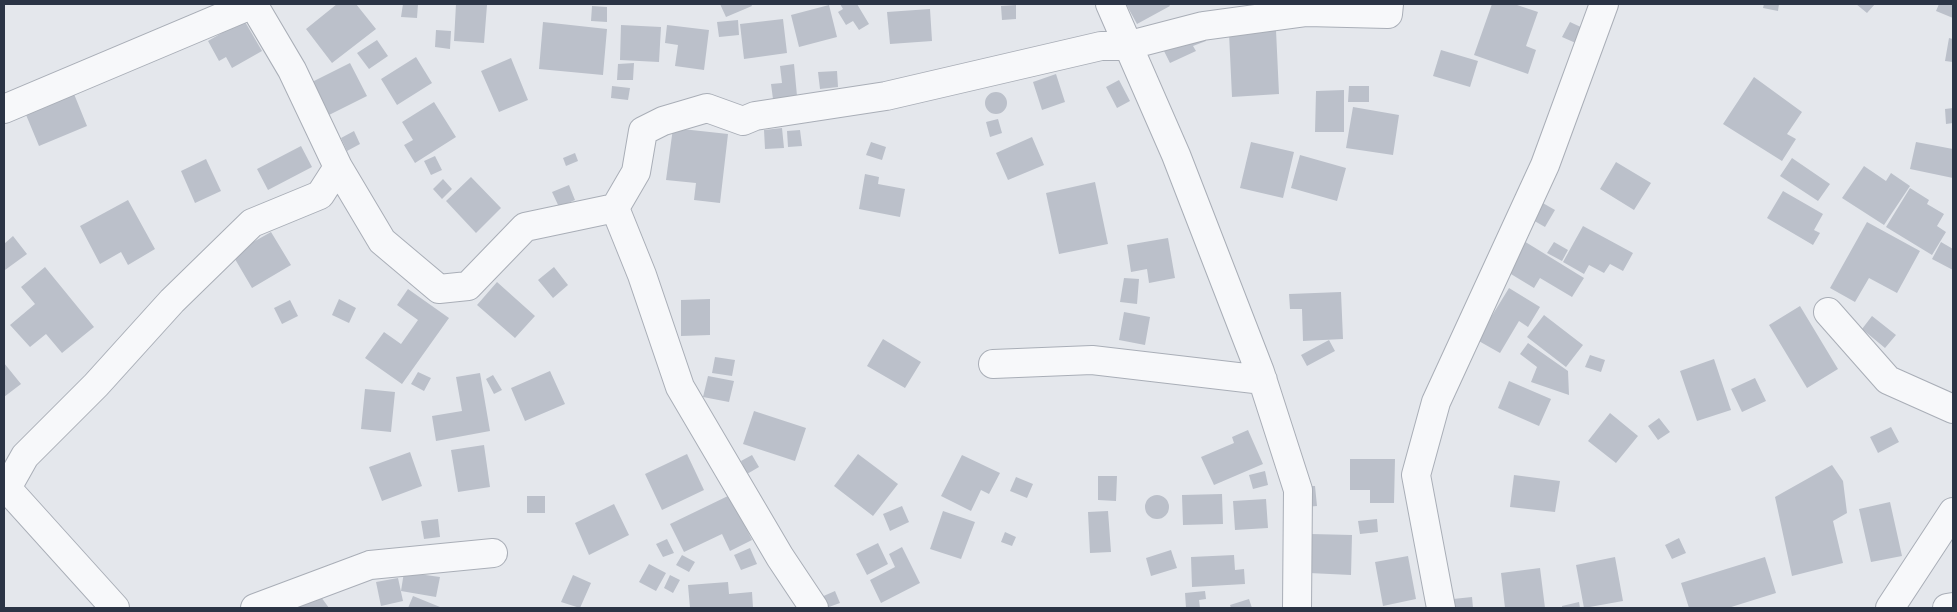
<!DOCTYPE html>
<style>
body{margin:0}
#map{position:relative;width:1957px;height:612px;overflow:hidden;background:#e4e7ec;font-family:"Sofia Sans Condensed",sans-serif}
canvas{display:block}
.frame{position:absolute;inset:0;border:5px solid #2b3445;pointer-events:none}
</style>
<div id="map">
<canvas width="1957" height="612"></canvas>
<div class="frame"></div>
</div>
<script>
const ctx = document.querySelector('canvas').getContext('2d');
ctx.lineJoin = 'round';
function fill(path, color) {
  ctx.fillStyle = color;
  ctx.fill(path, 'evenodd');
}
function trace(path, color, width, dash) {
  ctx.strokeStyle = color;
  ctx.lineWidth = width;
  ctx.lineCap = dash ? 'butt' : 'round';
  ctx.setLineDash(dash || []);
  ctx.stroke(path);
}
fill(new Path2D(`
 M337,4H356L376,29L332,63L306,29Z
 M403,4H418L417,18L401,17Z
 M456,4L487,5L484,43L454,41Z
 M720,4H751L752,6L726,17Z
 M840,4H857L869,24L859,30L853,21L846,25L838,12L843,9Z
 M1126,4H1169L1170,6L1137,24Z
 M1492,4H1514L1538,12L1526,46L1536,50L1528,74L1474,55Z
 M1764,4H1779L1778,11L1763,8Z
 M1856,4H1875L1867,13Z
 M1939,4H1953V18L1936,11Z
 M829,5L837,37L799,47L791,15Z
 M1016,5V19L1002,20L1001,6Z
 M592,6L607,7V22L591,21Z
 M930,9L932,41L890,44L887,12Z
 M783,19L787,53L744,59L740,24Z
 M244,20L262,51L232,68L226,57L219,61L208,41Z
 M738,20L739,35L719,37L717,22Z
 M543,22L607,29L603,75L539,69Z
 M1570,22L1585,29L1578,44L1562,37Z
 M621,25L661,27L659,62L620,60Z
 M667,25L709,30L704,70L675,66L678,45L665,43Z
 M436,30L451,31L450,49L435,47Z
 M1276,30L1279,94L1232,97L1229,33Z
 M1202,32L1206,41L1193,46L1196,51L1170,63L1163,49Z
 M1949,38L1953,39V62L1945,61Z
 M377,40L388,56L369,69L357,53Z
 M1441,50L1478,61L1470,87L1433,76Z
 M416,57L432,83L397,105L381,79Z
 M511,58L528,100L499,112L481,71Z
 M350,63L367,96L329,115L312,82Z
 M634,63L633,80H617L618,64Z
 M794,64L797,96L773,99L771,84L782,83L780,66Z
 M837,71L838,87L820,89L818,72Z
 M1056,74L1065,102L1042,110L1033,82Z
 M1754,77L1802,112L1787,134L1796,139L1782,161L1723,124Z
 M1119,80L1130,101L1117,108L1106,87Z
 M612,86L630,88L628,100L611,98Z
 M1349,86H1369V102H1348Z
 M72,89L87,126L39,146L24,110Z
 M1344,90V132H1315L1316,91Z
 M985 103a11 11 0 1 1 22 0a11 11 0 1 1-22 0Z
 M434,102L456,137L415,163L404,145L413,140L402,122Z
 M1353,107L1399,115L1393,155L1346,148Z
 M1953,108V123L1946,124L1945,109Z
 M998,119L1002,133L990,137L986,122Z
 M673,128L728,134L720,203L694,200L696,183L666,180Z
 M782,128L784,148L765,149L764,130Z
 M800,130L802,146L788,147L787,131Z
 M354,131L360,144L347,151L341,138Z
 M1032,137L1044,165L1008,180L996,153Z
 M871,142L886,147L882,160L866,155Z
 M1251,142L1294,152L1283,198L1240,188Z
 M1916,142L1953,149V178L1910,169Z
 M301,146L312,167L268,190L257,169Z
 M575,153L578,161L566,166L563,158Z
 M1300,155L1346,168L1337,201L1291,188Z
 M435,156L442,170L431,175L424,161Z
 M1792,158L1830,184L1818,201L1780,176Z
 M206,159L221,191L195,203L181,171Z
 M1616,162L1651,183L1634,210L1600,189Z
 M1864,166L1886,181L1891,173L1910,186L1884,225L1842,198Z
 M865,174L879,177L878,184L905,189L900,217L859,209Z
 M471,177L501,208L476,233L446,201Z
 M443,179L452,189L442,199L433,189Z
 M1095,182L1108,244L1059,254L1046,193Z
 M569,185L575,200L559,207L552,192Z
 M1910,188L1929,200L1927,204L1944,214L1937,226L1946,232L1932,255L1886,227Z
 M1783,191L1823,214L1814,230L1820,233L1813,245L1767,218Z
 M128,200L155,249L128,265L121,252L100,264L80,226Z
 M1541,202L1555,210L1545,227L1531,219Z
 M1867,222L1920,251L1897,293L1869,278L1855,302L1830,288Z
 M1583,226L1633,253L1623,271L1610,264L1604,273L1589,265L1584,274L1563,262Z
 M271,232L291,265L252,288L232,254Z
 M13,236L27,254L5,270L4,244Z
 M1168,238L1175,278L1149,283L1147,269L1131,272L1127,245Z
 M1519,238L1584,278L1572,297L1540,278L1534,288L1501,268Z
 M1554,242L1568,250L1562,261L1547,253Z
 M1941,242L1953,249V270L1932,259Z
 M45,267L94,327L62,353L46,334L30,347L10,325L35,304L21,287Z
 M554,267L568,285L553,298L538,280Z
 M1124,278L1139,279L1137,304L1120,302Z
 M497,282L535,316L515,338L477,305Z
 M1509,288L1540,307L1528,327L1519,321L1500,353L1477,340Z
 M408,289L449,318L402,384L365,358L384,332L401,344L418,320L397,305Z
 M1341,292L1343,339L1303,341L1302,309H1290L1289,294Z
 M339,299L356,308L349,323L332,315Z
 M710,299V335L681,336V300Z
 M290,300L298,316L282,324L274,308Z
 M1800,306L1838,369L1807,388L1769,325Z
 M1124,312L1150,317L1145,345L1119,340Z
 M1544,315L1583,345L1566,367L1527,337Z
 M1872,316L1896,335L1885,348L1862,329Z
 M883,339L921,362L905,388L867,366Z
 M1329,340L1335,351L1307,366L1301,355Z
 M1528,343L1568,371L1569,395L1531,382L1537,367L1520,354Z
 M1590,355L1605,360L1601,372L1585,367Z
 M715,357L735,360L732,376L712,373Z
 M1714,359L1731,410L1697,421L1680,371Z
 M4,363L21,384L4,397Z
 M550,371L565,404L525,421L511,388Z
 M418,372L431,378L424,391L411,384Z
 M480,373L490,431L436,441L432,416L462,411L456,377Z
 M493,375L502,390L494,394L486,379Z
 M708,376L734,381L729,402L703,397Z
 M1755,378L1766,401L1742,412L1731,389Z
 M1509,381L1551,399L1539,426L1498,408Z
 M365,389L395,392L391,432L361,429Z
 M754,411L806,428L795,461L743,444Z
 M1610,413L1638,436L1616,463L1588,441Z
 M1659,418L1670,432L1658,440L1648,426Z
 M1891,427L1899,442L1878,453L1870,437Z
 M1248,430L1263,464L1214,485L1201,457L1234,443L1232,437Z
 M484,445L490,487L458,492L451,450Z
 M410,452L422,486L382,501L369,467Z
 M687,454L704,490L662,510L645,474Z
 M858,454L898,484L873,516L834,486Z
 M752,455L759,467L747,474L741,461Z
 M962,455L1000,473L989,494L981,490L971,511L941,496Z
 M1350,459H1395L1394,503H1370V490H1350Z
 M1832,465L1843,481L1847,513L1833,521L1843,563L1792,576L1775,497Z
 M1265,471L1268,485L1253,489L1249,475Z
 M1514,475L1560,481L1555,512L1510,507Z
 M1098,476H1117L1116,501L1098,500Z
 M1016,477L1033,484L1027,498L1010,491Z
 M1304,486H1315L1317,506L1305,507Z
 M1222,494L1223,524L1183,525L1182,495Z
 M730,495L752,540L730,551L722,534L684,552L670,524Z
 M1145 507a12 12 0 1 1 24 0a12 12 0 1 1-24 0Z
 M527,496H545V513H527Z
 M1266,499L1268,528L1235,530L1233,501Z
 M1890,502L1902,556L1871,562L1859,509Z
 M614,504L629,535L589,555L575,523Z
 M902,506L909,522L890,531L883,514Z
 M943,511L975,522L961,559L930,549Z
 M1108,511L1111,552L1090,553L1088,512Z
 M438,519L440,537L424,539L421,521Z
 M1377,519L1378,532L1360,534L1358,521Z
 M1005,532L1016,537L1012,546L1001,542Z
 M1311,534L1352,535L1351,575L1309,573Z
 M1679,538L1686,553L1672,559L1665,545Z
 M667,539L674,553L663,557L656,544Z
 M878,543L888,564L867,575L856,554Z
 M902,547L920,583L881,603L870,580L895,567L889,554Z
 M750,548L757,564L741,570L734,555Z
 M1171,550L1177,568L1151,576L1146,558Z
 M682,555L695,562L689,572L676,565Z
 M1234,555L1235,570L1244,569L1245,584L1192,587L1191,557Z
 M1408,556L1416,599L1383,606L1375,562Z
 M1615,557L1623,601L1584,608L1576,565Z
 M1765,557L1776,593L1728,608H1689L1681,583Z
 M649,564L666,573L656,591L639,582Z
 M1540,568L1545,608H1505L1501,573Z
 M404,572L440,577L436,597L401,591Z
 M573,575L591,583L580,608L561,602Z
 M670,575L680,580L673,593L664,588Z
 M398,578L403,601L381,606L376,582Z
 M728,582L729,594L752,592L753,608H690L688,585Z
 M316,590L329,608H291Z
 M835,591L840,603L826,608L819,598Z
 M1205,591L1206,599L1199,600L1200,608H1186L1185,593Z
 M413,596L440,607V608H408Z
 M1472,597L1473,608H1454L1453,599Z
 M1249,599L1252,608H1231L1230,605Z
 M1579,602L1580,608H1562V606Z`), '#bbc0ca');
const minor = new Path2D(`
 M253,4L292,70L338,167L382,241L439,289L468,286L525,227L615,208
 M1110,4L1176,155L1260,372L1298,490L1297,608
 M4,109L253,4
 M1828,312L1888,380L1953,409
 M993,364L1092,360L1263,380
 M4,485L115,608
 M7,488L25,456L96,385L172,301L252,223L320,195L338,167
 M255,608L370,565L493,553
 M814,608L780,557L680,387L642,275L615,208L636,172L643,131L663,121L707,108L743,121L755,116L886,96L1101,46H1126L1203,26L1307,12L1388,14L1389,4
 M1441,608L1416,475L1436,402L1545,165L1604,4
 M1890,608L1953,512`);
const tertiary = new Path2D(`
 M1947,608L1953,607`);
trace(minor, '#a9aeb7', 30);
trace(tertiary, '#a9aeb7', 30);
trace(minor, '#f7f8fa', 28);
trace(tertiary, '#f7f8fa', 28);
</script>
